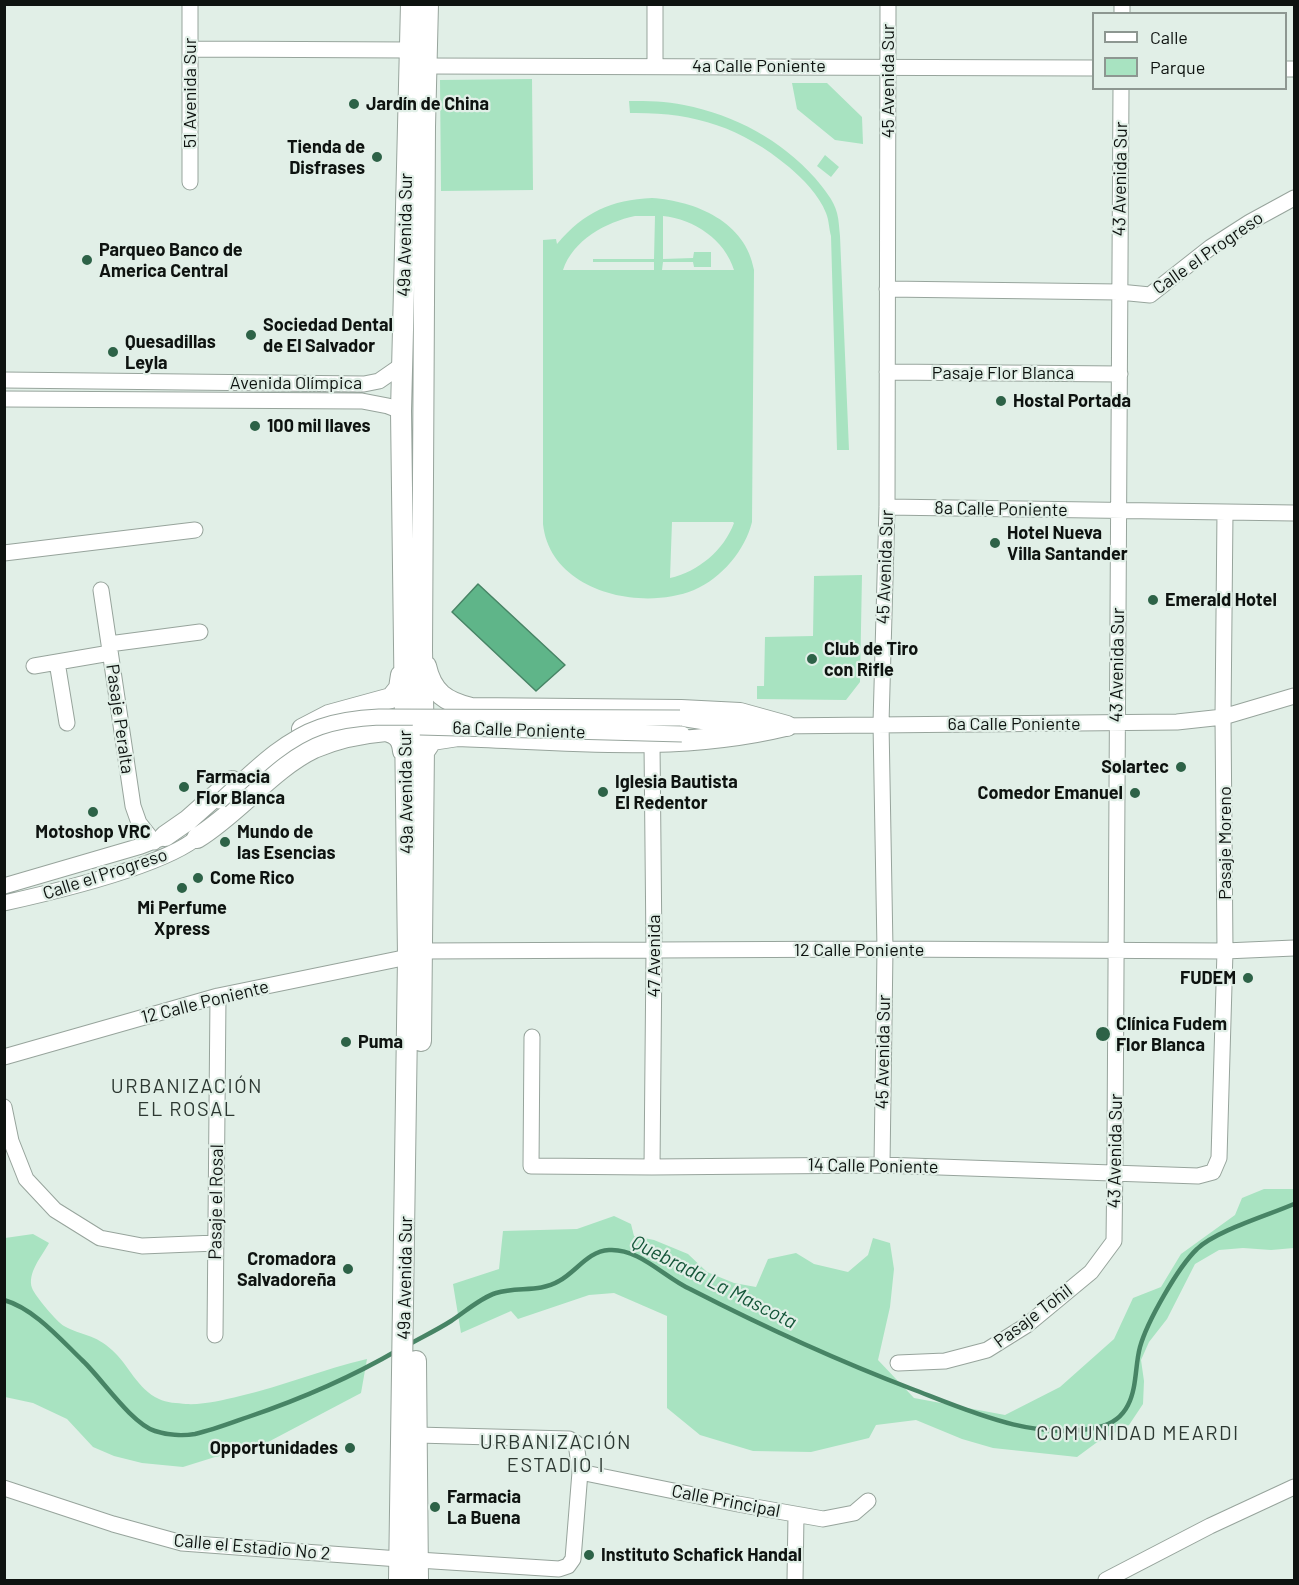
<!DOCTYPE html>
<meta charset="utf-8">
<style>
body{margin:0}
#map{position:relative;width:1299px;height:1585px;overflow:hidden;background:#e1efe7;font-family:Barlow,sans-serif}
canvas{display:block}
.frame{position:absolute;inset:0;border:6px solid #0e1310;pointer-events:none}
.legend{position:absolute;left:1092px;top:12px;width:195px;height:78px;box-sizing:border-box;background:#e1efe7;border:2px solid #8d9791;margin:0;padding:8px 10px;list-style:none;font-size:18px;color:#0e1310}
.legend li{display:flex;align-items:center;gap:12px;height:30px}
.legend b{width:30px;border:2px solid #8d9791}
</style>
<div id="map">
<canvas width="1299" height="1585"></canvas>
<div class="frame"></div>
<ul class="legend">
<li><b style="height:8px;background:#fff"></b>Calle</li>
<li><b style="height:16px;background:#a8e3c1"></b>Parque</li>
</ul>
</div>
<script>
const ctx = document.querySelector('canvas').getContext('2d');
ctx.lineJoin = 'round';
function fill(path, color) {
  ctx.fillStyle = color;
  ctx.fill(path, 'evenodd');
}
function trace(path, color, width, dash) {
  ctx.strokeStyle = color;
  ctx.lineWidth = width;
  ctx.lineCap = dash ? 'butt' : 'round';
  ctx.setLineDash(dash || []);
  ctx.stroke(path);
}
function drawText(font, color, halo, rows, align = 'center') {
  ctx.font = font + ' Barlow,sans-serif';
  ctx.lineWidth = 4.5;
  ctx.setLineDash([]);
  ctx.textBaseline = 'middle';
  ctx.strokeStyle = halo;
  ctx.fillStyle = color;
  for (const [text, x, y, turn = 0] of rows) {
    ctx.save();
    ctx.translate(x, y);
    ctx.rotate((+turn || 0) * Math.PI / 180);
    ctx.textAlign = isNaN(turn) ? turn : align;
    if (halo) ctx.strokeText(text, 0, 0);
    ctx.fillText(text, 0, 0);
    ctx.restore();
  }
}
fill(new Path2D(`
 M532,79L533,190L441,191L440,80Z
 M792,83H827L862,117L863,144L835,140L797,109Z
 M629,101C648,101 666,101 684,105C735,115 781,140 815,178C823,188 834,200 837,213C839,220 839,228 840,236L849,450H837L831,236C829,229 829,220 826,213C819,195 803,179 789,167C740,126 692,112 630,113Z
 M825,155L839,167L831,177L817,166Z
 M652,198C696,201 746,222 754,270L752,522C745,550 722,578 694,590C640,612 550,591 543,524V240L556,239L557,244C584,212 611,200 652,198ZM635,216H655L654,259H593V262H654V270H563C573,240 606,222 635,216ZM663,216C694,219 725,240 734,270H662L663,262H693L694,267H711V252H694L693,258L663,259ZM672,522H733L734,523C724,550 698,572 670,578Z
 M862,575L860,682L846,700L757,699V686H764L765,637L813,636L814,576Z
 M1264,1189H1294V1248L1271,1250L1243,1248L1219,1250L1195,1264L1167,1319L1149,1342L1141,1360L1144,1381L1143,1404L1129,1425L1096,1443L1077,1457L993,1448L962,1439L916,1420L876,1425L869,1438L811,1452L753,1451L700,1435L667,1408V1316L614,1293L589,1295L518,1319L511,1311L461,1333L453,1284L499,1269L503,1231L577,1229L614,1216L631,1224L634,1236L654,1240L688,1254L707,1272L734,1283L756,1287L768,1259L796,1253L814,1264L848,1272L868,1255L873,1238L890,1243L894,1269L890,1307L878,1360L914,1398L1005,1415L1060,1387L1114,1339L1133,1298L1161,1287L1181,1254L1235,1215L1242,1198Z
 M33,1234L49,1243C42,1256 27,1273 32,1288C35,1296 57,1322 64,1326C82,1336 95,1334 112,1350C129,1365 137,1389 159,1399C166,1403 178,1403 186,1404C204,1405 223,1400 240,1396C283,1386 324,1369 367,1359L361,1393L251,1451L215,1457L183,1467L142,1463L114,1456L93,1447L67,1419L33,1403L5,1397V1238Z`), '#a8e3c1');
const water = new Path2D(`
 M478,584L565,665L536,691L452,612Z`);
fill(water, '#5fb589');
trace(water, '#478465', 1.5);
trace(new Path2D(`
 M4,1300C35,1309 61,1340 83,1361C102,1379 131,1423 155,1431C167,1435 183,1436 195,1434C213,1430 231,1423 248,1417C301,1399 350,1378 398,1350
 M408,1345C422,1337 437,1330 451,1321C465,1312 480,1298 496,1293C517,1286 539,1293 559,1281C576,1272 588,1251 609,1250C639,1248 664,1277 690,1289C762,1326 836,1360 912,1389C969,1411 1036,1442 1099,1427C1112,1424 1122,1417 1128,1405C1137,1388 1135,1365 1140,1347C1147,1322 1178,1267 1197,1249C1215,1231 1269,1215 1294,1204`), '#478465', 4.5);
const minor = new Path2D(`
 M190,4V182
 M655,4V65
 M1122,14V4
 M191,49L409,50
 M425,66L1094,68
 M1286,69H1294
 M887,289L1119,292L1150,295L1211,247L1250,222L1294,198
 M887,372L1120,374
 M4,380L364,384L379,381L402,365
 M4,399L362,401L388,406L401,411
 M887,507L1294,513
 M4,553L195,530
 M101,590L133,806L139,823L154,842
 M109,644L200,632
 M57,662L67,723
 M34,666L110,653
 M680,718L730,726H752
 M776,726L1177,722L1223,717L1294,696
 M652,744L654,951L652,1167
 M4,886L141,846L162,838
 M4,903C49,893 175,864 203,832
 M423,951L885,949L1225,951L1294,948
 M532,1037L531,1166L652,1167L882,1165L1198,1176L1213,1172L1219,1158L1225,951L1223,717L1225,512
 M4,1057L218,996L408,957
 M4,1107L11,1141L26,1179L55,1210L100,1238L142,1246L216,1243
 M882,1165L885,949L881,723L887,507L888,4
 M215,1335L218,996
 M898,1363L945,1361L987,1350L1027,1325L1091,1272L1114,1241C1119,857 1118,473 1121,88
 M417,1435L569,1439L576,1443L580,1472L573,1559L568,1566L559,1569L418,1560
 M580,1472L738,1504L823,1519L854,1513L868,1501
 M4,1488L113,1524L182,1543L399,1559
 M795,1580L796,1515
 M1106,1580L1210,1526L1294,1487`);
const major = new Path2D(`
 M426,666C432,693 446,702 471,708L681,710L740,713L787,726
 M302,729L329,715L391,698L399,688L401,675
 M424,752L432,740L458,736C567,740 678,752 785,726
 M165,836L188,820L232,781
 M197,838C238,813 272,768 314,748C337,738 362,733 386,731C398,734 402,740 403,751
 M421,1041L424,746L422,650L425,127L428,4
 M416,1361L418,1580
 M399,1580L408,957L401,411L411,4`);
trace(minor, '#97a49c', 17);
trace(major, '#97a49c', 22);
trace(minor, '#fff', 15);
trace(major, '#fff', 20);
const minorBridge = new Path2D(`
 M420,727L682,734
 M220,801C250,774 282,740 320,727C340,720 359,718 379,717L680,718`);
trace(minorBridge, '#97a49c', 17, []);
trace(minorBridge, '#fff', 15);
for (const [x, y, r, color] of [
 [354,104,6,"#2d6247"],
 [377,157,6,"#2d6247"],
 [87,260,6,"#2d6247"],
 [251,335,6,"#2d6247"],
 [113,352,6,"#2d6247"],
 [1001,401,6,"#2d6247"],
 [255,426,6,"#2d6247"],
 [995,543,6,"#2d6247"],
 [1153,600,6,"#2d6247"],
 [812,659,6,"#2d6247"],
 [1181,767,6,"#2d6247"],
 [184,787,6,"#2d6247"],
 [603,792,6,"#2d6247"],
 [1135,793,6,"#2d6247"],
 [93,812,6,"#2d6247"],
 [225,842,6,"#2d6247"],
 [198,878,6,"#2d6247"],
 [182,888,6,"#2d6247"],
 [1248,978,6,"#2d6247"],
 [1103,1034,8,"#2d6247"],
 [346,1042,6,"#2d6247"],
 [348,1269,6,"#2d6247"],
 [350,1448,6,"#2d6247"],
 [435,1507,6,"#2d6247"],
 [589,1555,6,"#2d6247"]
]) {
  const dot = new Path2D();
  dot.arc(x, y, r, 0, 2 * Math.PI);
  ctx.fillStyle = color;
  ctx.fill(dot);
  trace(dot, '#e1efe7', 2);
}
drawText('18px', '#0e1310', '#e1efe7', [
 ["4a Calle Poniente",759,66],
 ["45 Avenida Sur",888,81,-90],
 ["51 Avenida Sur",190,93,-90],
 ["43 Avenida Sur",1120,179,-89],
 ["49a Avenida Sur",405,235,-89],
 ["Calle el Progreso",1208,253,-35],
 ["Pasaje Flor Blanca",1003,373],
 ["Avenida Olímpica",296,383],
 ["8a Calle Poniente",1001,509,1],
 ["45 Avenida Sur",885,567,-88],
 ["43 Avenida Sur",1117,665,-89],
 ["Pasaje Peralta",120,719,82],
 ["6a Calle Poniente",1014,724],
 ["6a Calle Poniente",519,730,2],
 ["49a Avenida Sur",406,792,-91],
 ["Pasaje Moreno",1225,843,-90],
 ["Calle el Progreso",105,874,-18],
 ["12 Calle Poniente",859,950],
 ["47 Avenida",654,956,-90],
 ["12 Calle Poniente",205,1002,-14],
 ["45 Avenida Sur",883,1052,-89],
 ["43 Avenida Sur",1115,1151,-89],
 ["14 Calle Poniente",873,1166,1],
 ["Pasaje el Rosal",216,1202,-89],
 ["49a Avenida Sur",405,1278,-89],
 ["Pasaje Tohil",1033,1316,-37],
 ["Calle Principal",726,1501,11],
 ["Calle el Estadio No 2",252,1547,5]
]);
drawText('bold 18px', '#0e1310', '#e1efe7', [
 ["Jardín de China",366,104],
 ["Tienda de",365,147,"right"],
 ["Disfrases",365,168,"right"],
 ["Parqueo Banco de",99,250],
 ["America Central",99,271],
 ["Sociedad Dental",263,325],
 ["de El Salvador",263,346],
 ["Quesadillas",125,342],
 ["Leyla",125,363],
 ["Hostal Portada",1013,401],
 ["100 mil llaves",267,426],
 ["Hotel Nueva",1007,533],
 ["Villa Santander",1007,554],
 ["Emerald Hotel",1165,600],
 ["Club de Tiro",824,649],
 ["con Rifle",824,670],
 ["Solartec",1169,767,"right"],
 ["Farmacia",196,777],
 ["Flor Blanca",196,798],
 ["Iglesia Bautista",615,782],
 ["El Redentor",615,803],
 ["Comedor Emanuel",1123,793,"right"],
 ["Motoshop VRC",93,832,"center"],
 ["Mundo de",237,832],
 ["las Esencias",237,853],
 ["Come Rico",210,878],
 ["Mi Perfume",182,908,"center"],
 ["Xpress",182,929,"center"],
 ["FUDEM",1236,978,"right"],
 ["Clínica Fudem",1116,1024],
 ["Flor Blanca",1116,1045],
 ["Puma",358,1042],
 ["Cromadora",336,1259,"right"],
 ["Salvadoreña",336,1280,"right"],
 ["Opportunidades",338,1448,"right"],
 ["Farmacia",447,1497],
 ["La Buena",447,1518],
 ["Instituto Schafick Handal",601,1555]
], 'left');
ctx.letterSpacing = '1.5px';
drawText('20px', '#2d3832', '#e1efe7', [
 ["URBANIZACIÓN",187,1086],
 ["EL ROSAL",187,1109],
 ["COMUNIDAD MEARDI",1138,1433],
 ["URBANIZACIÓN",556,1442],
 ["ESTADIO I",556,1465]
]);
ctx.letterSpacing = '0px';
drawText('italic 20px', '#145639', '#e1efe7', [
 ["Quebrada La Mascota",714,1282,27]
]);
</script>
